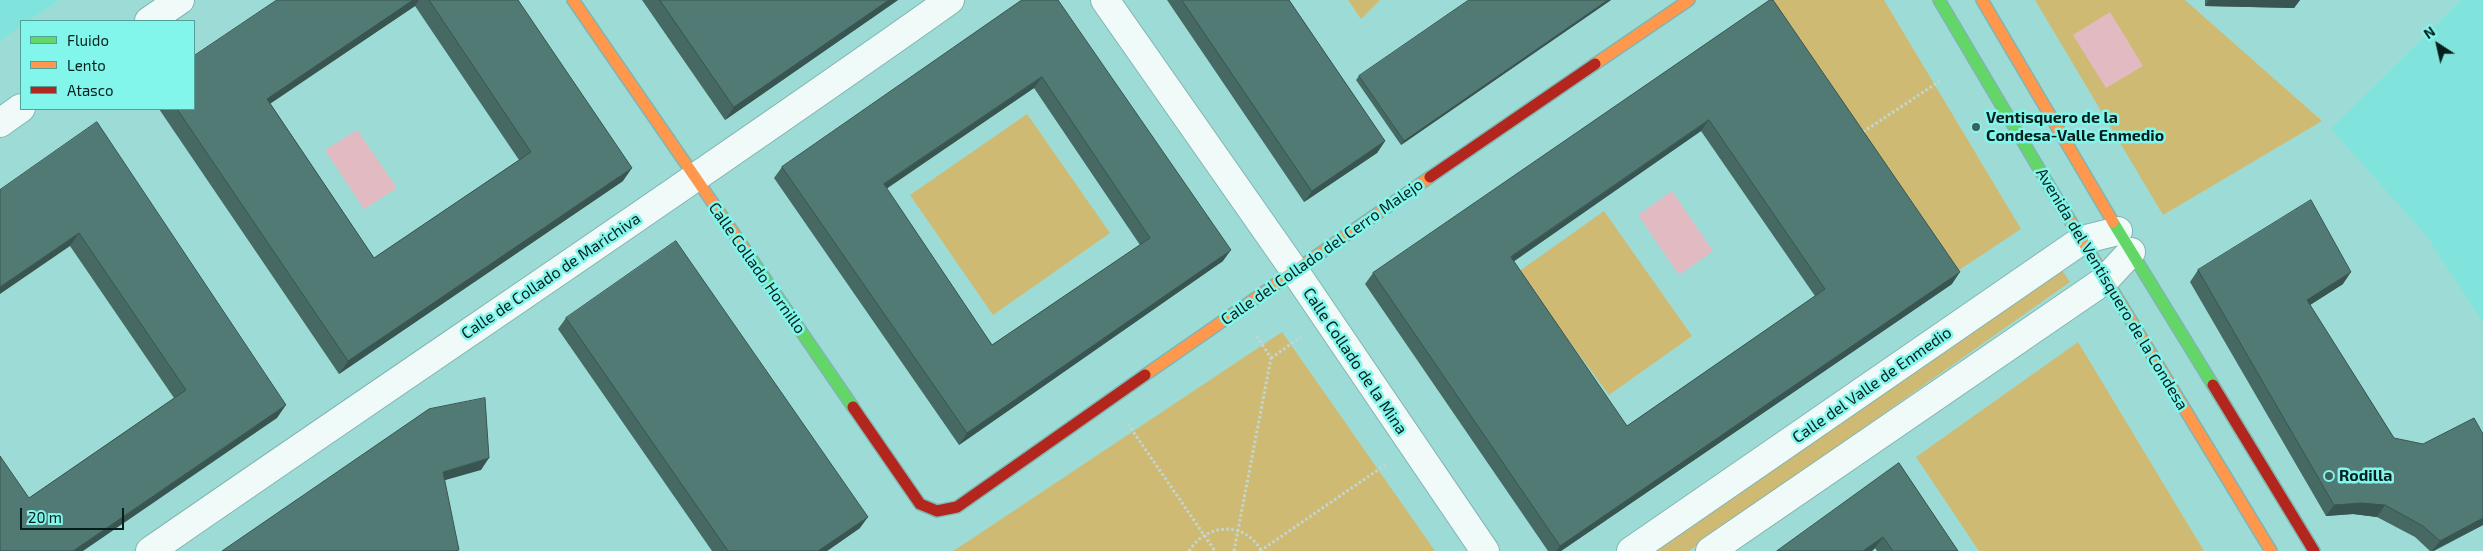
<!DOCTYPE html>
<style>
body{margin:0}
#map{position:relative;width:2483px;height:551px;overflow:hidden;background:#9ddcd6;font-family:"Exo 2",sans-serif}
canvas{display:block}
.legend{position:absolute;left:20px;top:20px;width:175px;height:90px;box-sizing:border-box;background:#83f6ec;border:1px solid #51a099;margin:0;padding:6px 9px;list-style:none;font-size:15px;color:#051f1d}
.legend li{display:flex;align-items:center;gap:10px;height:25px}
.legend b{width:25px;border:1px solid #51a099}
.north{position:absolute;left:2413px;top:20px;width:50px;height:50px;-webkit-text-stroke:4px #83f6ec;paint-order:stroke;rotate:325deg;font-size:14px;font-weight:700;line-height:20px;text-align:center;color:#051f1d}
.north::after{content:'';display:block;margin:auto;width:18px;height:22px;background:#051f1d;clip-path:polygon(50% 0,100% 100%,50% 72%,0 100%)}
.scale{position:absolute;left:20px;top:508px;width:104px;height:22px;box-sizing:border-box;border:2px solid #051f1d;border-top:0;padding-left:6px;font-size:15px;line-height:18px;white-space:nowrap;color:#051f1d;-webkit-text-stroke:4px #83f6ec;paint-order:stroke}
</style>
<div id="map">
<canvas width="2483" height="551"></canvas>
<ul class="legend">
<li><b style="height:6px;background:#63d668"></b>Fluido</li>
<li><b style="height:6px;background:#ff974d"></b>Lento</li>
<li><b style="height:6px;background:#b3261e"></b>Atasco</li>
</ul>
<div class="north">N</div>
<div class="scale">20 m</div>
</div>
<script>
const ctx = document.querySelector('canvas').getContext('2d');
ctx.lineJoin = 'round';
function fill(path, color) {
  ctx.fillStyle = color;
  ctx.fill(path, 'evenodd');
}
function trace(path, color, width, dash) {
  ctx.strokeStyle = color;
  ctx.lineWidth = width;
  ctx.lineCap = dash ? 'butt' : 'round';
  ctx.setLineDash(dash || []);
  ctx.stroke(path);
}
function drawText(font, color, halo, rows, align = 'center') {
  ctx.font = font + ' "Exo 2",sans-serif';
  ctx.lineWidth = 5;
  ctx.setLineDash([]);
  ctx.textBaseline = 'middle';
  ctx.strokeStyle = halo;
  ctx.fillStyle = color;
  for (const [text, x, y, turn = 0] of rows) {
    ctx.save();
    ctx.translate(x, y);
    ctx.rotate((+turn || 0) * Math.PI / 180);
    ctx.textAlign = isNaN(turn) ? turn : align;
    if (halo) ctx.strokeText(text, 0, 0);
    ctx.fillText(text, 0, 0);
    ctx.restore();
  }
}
fill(new Path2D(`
 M0,0H59L28,21H21V26L0,41Z
 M2461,0H2483V322L2426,235L2331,129Z`), '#80e4dc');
fill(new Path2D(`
 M1348,0H1380L1361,19Z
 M1773,0H1884L2021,229L1959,270L1772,1Z
 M2035,0H2185L2322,121L2163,215Z
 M1027,114L1110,233L993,315L910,195Z
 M1604,211L1692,336L1609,395L1518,272Z
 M2062,270L2070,282L1689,551H1657Z
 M1282,332L1435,551H953L970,540Z
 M2078,342L2204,551H1979L1916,457Z`), '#cfba73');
fill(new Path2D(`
 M2110,12L2143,66L2106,88L2073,35Z
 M357,130L397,188L364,209L325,150Z
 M1672,191L1713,251L1679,275L1638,215Z`), '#e2bac2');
const street = new Path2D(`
 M1105,0L1294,270L1485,551
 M149,21L180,0
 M0,123L21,108
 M150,551C416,367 686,187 950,0
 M1631,551L2082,240L2118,231
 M1710,551L2105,280L2131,252`);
const fast = new Path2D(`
 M1939,0L2054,194
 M2113,222L2213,385
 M746,251L853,407`);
const slow = new Path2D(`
 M573,0L746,251
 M1982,0L2113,222
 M1595,64L1689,0
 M2054,194L2271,551
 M1145,375L1430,177`);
const jam = new Path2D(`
 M1430,177L1595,64
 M2213,385L2314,551
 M853,407L920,504L937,511L957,507L1145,375`);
trace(street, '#82b5b1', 30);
trace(fast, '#82b5b1', 14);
trace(slow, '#82b5b1', 14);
trace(jam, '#82b5b1', 14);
trace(new Path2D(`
 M1863,132L1940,81
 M1271,358L1301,337
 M1128,424L1215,551
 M1189,551C1207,523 1244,521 1261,550
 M1234,551L1271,358L1256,335
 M1260,551L1388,463`), '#c2d6d4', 3, [2.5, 2.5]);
trace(street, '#f0faf9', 28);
trace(fast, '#63d668', 11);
trace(slow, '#ff974d', 11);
trace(jam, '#b3261e', 11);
fill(new Path2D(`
 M277,0H518L623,181L339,374L159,109H194ZM415,6L519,160L374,258L270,103Z
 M642,0H898L725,120Z
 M1022,0L1223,261L959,445L774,178L782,167ZM1034,88L1140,245L992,345L886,188Z
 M1167,0H1289L1385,141L1377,153L1304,202Z
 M1611,0L1401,145L1356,80L1359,76Z
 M1770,0L1952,284L1561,551H1548L1365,284L1373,273ZM1701,131L1815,296L1627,426L1513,261Z
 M2205,0H2300L2294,8L2205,6Z
 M97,122L277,418L29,498L174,398L70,246Z
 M2198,270L2343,284L2310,305L2394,438L2483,525L2434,551H2430L2415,537L2377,517L2353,514L2326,516L2190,282Z
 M566,318L860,528L827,551H712L558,329Z
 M1899,463L1958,551H1877L1875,548L1872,551H1777Z`), '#476964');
fill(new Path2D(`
 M413,0H419L415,6L258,112L267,99Z
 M889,0H898L725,120L734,107Z
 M1608,0H1611L1401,145L1404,141Z
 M2209,0H2300L2294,8L2205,6Z
 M1042,77L1034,88L876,196L884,184Z
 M1709,120L1701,131L1503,269L1511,257Z
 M1385,141L1377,153L1304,202L1312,191Z
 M632,168L623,181L339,374L348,361Z
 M79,233L70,246L0,294V287Z
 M1231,250L1223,261L959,445L967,433Z
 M1960,272L1952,284L1561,551H1556L1560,546Z
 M2351,272L2343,284L2299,312L2307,300Z
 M286,405L277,418L83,551H73Z
 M489,458L481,470L435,483L443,472Z
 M2361,503L2385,505L2377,517L2353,514L2326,516L2334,505Z
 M868,517L860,528L827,551H818Z
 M2483,518V525L2432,551L2440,541Z
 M1883,537L1875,548L1872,551H1863Z`), '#395551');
const building = new Path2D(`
 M277,0H413L267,99L374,258L531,152L429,0H518L632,168L348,361L177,109H194V56Z
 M660,0H889L734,107Z
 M1022,0H1058L1231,250L967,433L782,167ZM1042,77L1150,238L992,345L884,184Z
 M1182,0H1289L1385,141L1312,191Z
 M1469,0H1608L1404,141L1359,76Z
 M1770,0H1773L1960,272L1560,546L1373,273ZM1709,120L1825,289L1627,426L1511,257Z
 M97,122L286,405L73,551H0V456L29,498L186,390L79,233L0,287V190Z
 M2311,200L2351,272L2307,300L2394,438L2423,444L2474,418L2483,434V518L2440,541L2423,526L2385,505L2361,503L2334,505L2198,270Z
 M676,241L868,517L818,551H728L566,318Z
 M485,398L489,458L443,472L459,550L454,551H222L429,409Z
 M1899,463L1958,551H1893L1883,537L1863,551H1777Z`);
fill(building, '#527a74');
trace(building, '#395551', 1);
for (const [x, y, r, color] of [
 [1976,127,5,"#3a615e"],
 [2329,476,5,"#3a615e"]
]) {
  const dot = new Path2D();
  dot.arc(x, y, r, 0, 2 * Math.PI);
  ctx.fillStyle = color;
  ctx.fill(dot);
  trace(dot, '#83f6ec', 2);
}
drawText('bold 16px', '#051f1d', '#83f6ec', [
 ["Ventisquero de la",1986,118],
 ["Condesa-Valle Enmedio",1986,136],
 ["Rodilla",2339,476]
], 'left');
drawText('16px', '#051f1d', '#83f6ec', [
 ["Calle del Collado del Cerro Malejo",1322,252,-35],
 ["Calle Collado Hornillo",757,268,55],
 ["Calle de Collado de Marichiva",551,276,-34],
 ["Avenida del Ventisquero de la Condesa",2112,289,59],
 ["Calle Collado de la Mina",1355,361,56],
 ["Calle del Valle de Enmedio",1872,385,-35]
]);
</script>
